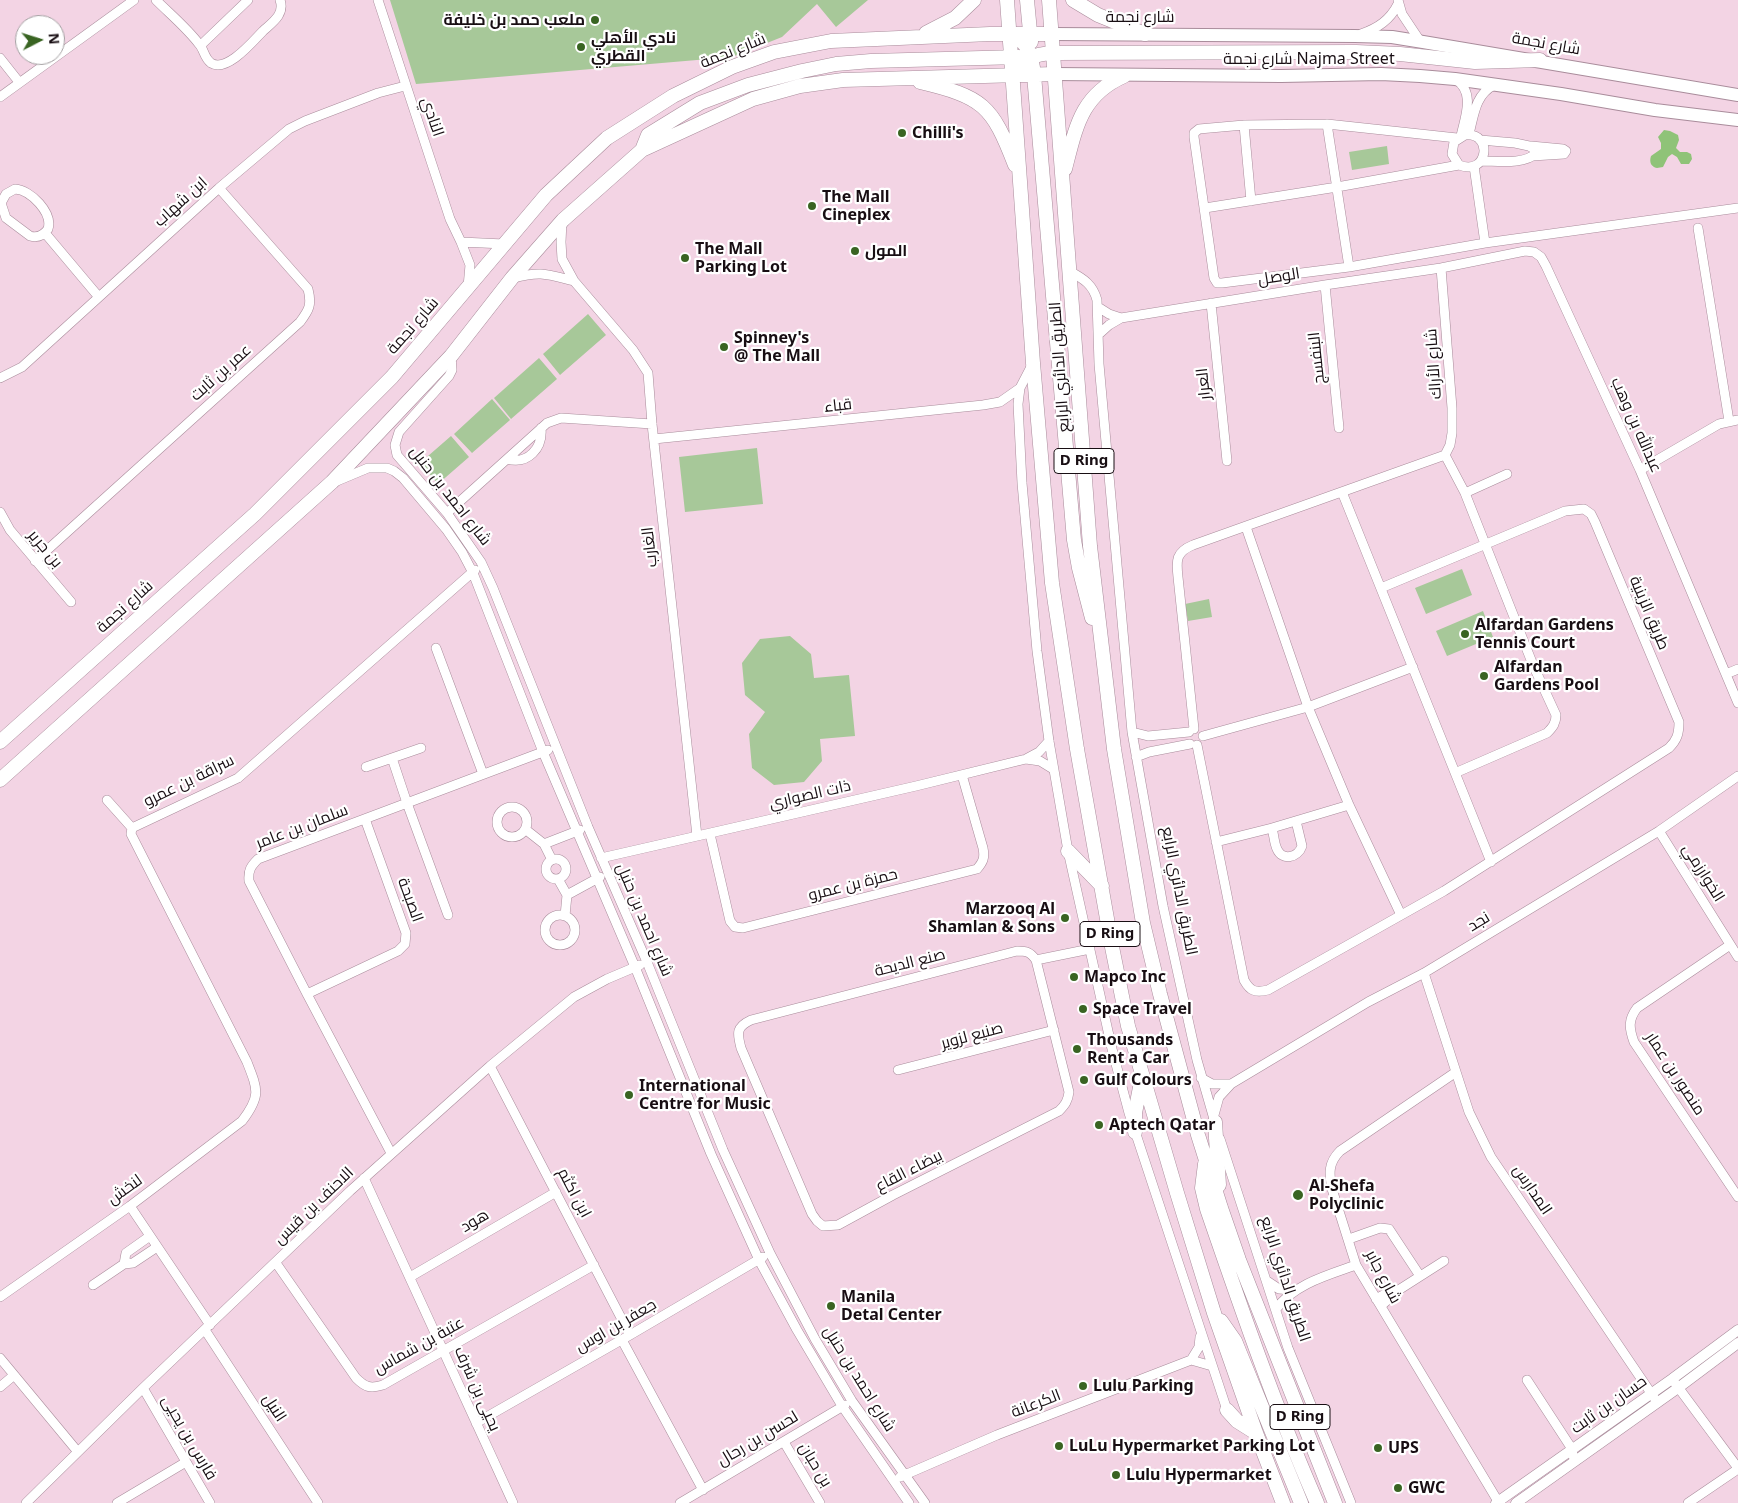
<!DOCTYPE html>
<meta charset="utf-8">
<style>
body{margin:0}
#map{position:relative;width:1738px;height:1503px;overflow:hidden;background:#f3d4e4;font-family:"Noto Sans",sans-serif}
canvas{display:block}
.north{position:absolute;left:15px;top:15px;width:50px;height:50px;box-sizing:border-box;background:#fff;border:1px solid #a39fa1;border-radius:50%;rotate:85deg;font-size:14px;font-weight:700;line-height:20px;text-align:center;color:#180e13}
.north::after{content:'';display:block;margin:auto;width:18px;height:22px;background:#396422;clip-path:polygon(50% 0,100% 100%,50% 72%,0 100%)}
</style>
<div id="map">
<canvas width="1738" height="1503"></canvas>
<div class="north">N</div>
</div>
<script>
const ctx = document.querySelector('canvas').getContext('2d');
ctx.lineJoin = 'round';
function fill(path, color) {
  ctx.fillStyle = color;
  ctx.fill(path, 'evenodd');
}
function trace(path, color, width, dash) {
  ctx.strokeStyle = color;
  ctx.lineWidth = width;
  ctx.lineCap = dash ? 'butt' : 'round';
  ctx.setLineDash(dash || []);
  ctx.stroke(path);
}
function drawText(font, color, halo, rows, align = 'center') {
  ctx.font = font + ' "Noto Sans",Cairo,sans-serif';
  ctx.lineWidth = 4.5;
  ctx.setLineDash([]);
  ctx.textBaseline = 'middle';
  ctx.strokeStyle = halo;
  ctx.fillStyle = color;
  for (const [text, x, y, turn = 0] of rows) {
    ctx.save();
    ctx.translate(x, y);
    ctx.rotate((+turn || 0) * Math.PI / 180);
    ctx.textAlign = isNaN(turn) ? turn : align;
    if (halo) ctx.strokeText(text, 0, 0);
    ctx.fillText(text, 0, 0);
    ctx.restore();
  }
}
fill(new Path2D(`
 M390,0H868L836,27L817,4L782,37L732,57L416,84Z
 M1387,146L1389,164L1352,170L1349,152Z
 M588,314L606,335L560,375L543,354Z
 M539,358L557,379L511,419L494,398Z
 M492,399L510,420L472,453L454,434Z
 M451,436L469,457L438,484L420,463Z
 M757,448L763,504L685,512L679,457Z
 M1462,569L1472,595L1426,614L1415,588Z
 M1209,599L1212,617L1188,621L1185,604Z
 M1483,611L1493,637L1447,656L1436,631Z
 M790,636L811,654L814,678L849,675L855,736L820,739L822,761L804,782L774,785L752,768L749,734L765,712L745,695L742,663L760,639Z`), '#a7c899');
fill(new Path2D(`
 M1664,130L1670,131L1678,135L1679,140L1676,148L1680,152H1687L1691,154L1692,159L1689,164H1681L1677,157L1672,154L1668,157L1663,167L1657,168C1651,167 1649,162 1651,156L1661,149V143L1658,137Z`), '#8fc378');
const minor = new Path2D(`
 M156,0C170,14 187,28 199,44C204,49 204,58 211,63C227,73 253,41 263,31C273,22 285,14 280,0
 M378,0L450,219L461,242L470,265L468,287
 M1398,0L1402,14L1420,41
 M1361,34C1378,28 1390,20 1398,4
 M201,45L248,0
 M0,58L19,82
 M1455,79C1476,92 1465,117 1461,136
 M0,97L134,0
 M1327,124L1349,267
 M1244,125L1251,201
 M1469,134C1474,115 1475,95 1494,85
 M1457,138L1327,124L1244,125L1199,129L1194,133V137L1214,278L1217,283H1222L1349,267L1485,243L1738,208
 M1480,140L1515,143L1529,146L1536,150L1537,153C1523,165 1499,161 1481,161
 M1531,146L1563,149L1566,151L1564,154L1532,156
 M1474,166L1485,243
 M15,189C31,190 53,213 48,229C43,236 37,238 30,236L6,218L1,203L6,194Z
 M1205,208L1337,187L1459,165C1488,177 1494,132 1465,135L1454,142L1452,154L1459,165
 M562,221L561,242L562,259L574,281L633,350L648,373L652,424L697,836
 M1698,228L1729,421
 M45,233L98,296
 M461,242L504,244
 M1441,268L1452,408V433L1450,445L1445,455
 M1071,272C1084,279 1093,285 1097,300L1099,364L1132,732L1163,906L1197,1060L1216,1126
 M513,278C541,271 546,274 574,281
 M1325,285L1339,428
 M1211,303L1227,461
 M1098,307L1109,314L1121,318
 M1098,335L1109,325L1121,318L1325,285L1441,268L1525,251L1534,252L1541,257L1546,266L1640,470L1738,703
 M451,356L452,370L449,376L399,432L395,445L397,455L447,513L481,562L493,588L588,827L647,962L723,1150L770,1253L815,1339L852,1401L925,1503
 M1033,363L1020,388L1018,404L1022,483L1037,651L1049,741L1068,851L1112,1049L1129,1113L1227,1410
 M0,378L22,367L219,188L289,129L305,121L378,93L405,86
 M654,439L983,405L1000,402L1020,388
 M1445,455L1465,493L1533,665L1556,715C1556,723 1553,727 1547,733L1455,773
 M507,459C528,465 543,448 541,428
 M1640,470L1719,424L1738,420
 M337,481L368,468H387L394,471L403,478L446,529L462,552L473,573L543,752L635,967L711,1154L759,1260L797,1330L842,1406L909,1503
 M1342,492L1491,862
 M1465,493L1507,474
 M0,512L10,530L71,602
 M447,513L547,423L561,418L652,424
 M1246,527L1308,707L1349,805L1401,915
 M35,561L300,322C309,310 312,305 308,289L219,188
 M436,648L483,774
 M1726,674L1738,669
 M1194,729L1178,577C1176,560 1176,552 1193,545L1445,455
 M1132,732L1148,736L1189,732
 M1203,736L1308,707L1413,667
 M1197,745L1244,980C1250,991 1255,993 1268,990L1444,891L1669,748C1677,740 1679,734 1679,722L1595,522L1591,514L1584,509L1565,511L1381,588
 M1136,757L1149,752L1190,744
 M392,758L407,803L448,915
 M1026,759L1040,761L1053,769
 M366,767L421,748
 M107,800L132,828
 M497 822a15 15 0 1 1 30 0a15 15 0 1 1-30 0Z
 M1272,828C1274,835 1274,843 1277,849C1282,861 1298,858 1302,846L1296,821
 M525,829L544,844L552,860
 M1659,831L1738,957
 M710,834L730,921L735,927L743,928L977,869C983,862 985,858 983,848L962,775
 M1216,842L1272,828L1349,805
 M544,844L580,830
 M601,858L916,786L1026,759L1039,752L1049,741
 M546 869a10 10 0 1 1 20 0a10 10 0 1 1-20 0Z
 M558,879L567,895L565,916
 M567,895L600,877
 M545 930a15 15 0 1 1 30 0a15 15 0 1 1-30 0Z
 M1730,945L1637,1008C1628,1020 1629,1028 1634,1042L1738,1197
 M1017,951C1027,951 1030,952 1036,960L1069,1092C1068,1101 1065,1105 1059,1111L893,1195L838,1225L823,1226L817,1221L812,1214L741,1048C737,1033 736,1027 751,1020Z
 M1036,960L1090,949
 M1424,973L1469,1112L1491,1157L1657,1402
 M307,994L398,951L405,944L406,933L365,819
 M490,1066L630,1335
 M898,1070L1054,1030
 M1456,1072L1340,1151C1328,1163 1329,1174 1332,1189L1356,1265L1499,1503
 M1201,1078L1212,1084H1231
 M1214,1115L1219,1097L1231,1084L1368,1002L1424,973L1659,831L1738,776
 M1220,1139L1288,1348L1351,1503
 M391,1153L307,994L249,881C248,870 251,866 258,859L548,750
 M364,1178L513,1503
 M130,1206L210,1325
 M1349,1239L1380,1228L1389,1229L1420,1276
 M276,1263L356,1378C365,1387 370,1389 383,1385L594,1265
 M124,1264L126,1253L150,1236
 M410,1277L556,1192
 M1267,1281L1279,1289L1294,1290
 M93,1285L124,1264L133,1263L157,1247
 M0,1297L130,1206L242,1121C261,1096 258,1090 247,1062L131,834L132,828L238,778L475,570
 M1376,1299L1387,1293L1397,1291
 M1381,1306L1397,1291L1444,1261
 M1276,1309C1294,1284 1328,1275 1356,1265
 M205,1330L318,1503
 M622,1340L703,1490
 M0,1358L78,1452
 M1191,1360L1212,1366
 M1672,1379L1738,1468
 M1527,1380L1572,1449L1573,1456
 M0,1387L13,1376
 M143,1388L210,1503
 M476,1423L630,1335L763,1257
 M784,1442L820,1503
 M900,1477L997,1435L1191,1360L1199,1347L1200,1337
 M26,1503L143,1388L350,1191L490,1066L574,997L607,979L640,965
 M117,1503L186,1462
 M680,1503L845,1405
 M1688,1503L1738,1469`);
const tertiary = new Path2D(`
 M1496,1503L1672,1379L1738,1330
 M1516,1503L1678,1388L1738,1343`);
const secondary = new Path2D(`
 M1053,34L1355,36L1392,37L1423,42L1738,95
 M1055,74L1281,76L1381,74L1420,76L1455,79L1561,94L1655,110L1738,120`);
const primary = new Path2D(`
 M1007,0L1033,363L1052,583L1077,749L1112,947L1128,1026L1177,1193L1214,1313L1256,1433L1283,1503
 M1027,0L1031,42
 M1049,0L1090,546L1114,749L1143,923L1160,994L1198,1135L1221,1208L1239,1260L1335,1503
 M1073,0L1098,15L1145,34
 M926,33L955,18L974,0
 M1010,33C1029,42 1032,57 1034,75L1074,540L1079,568L1092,618
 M1013,76C1024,58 1033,54 1053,53L1356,52L1400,54L1475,62L1540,60
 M920,82C983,97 992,105 1015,165
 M642,150L648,135L700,103L748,85L802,71L836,64L871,61L1019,57
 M1065,169C1076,127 1081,95 1124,76
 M0,742L255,514L392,377L546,195L607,138L673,96L732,67L774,52L831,41L990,34H1053
 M0,780L332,482L451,356L512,278L563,220L642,150L753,99L800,86L843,80L1055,74
 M1068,851L1102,886
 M1215,1122L1219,1185
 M1135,1132V1113L1142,1077
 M1205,1164L1202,1188L1207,1209C1241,1308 1275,1407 1317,1503
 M1221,1321L1235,1341L1301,1503
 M1227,1410L1237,1421L1256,1433`);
trace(minor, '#a98c9b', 10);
trace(tertiary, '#a98c9b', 11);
trace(secondary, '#a98c9b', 14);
trace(primary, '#a98c9b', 15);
trace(minor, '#fff', 9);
trace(tertiary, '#fff', 10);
trace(secondary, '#fff', 12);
trace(primary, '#fff', 14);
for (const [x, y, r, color] of [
 [595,20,5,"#396422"],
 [581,47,5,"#396422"],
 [902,133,5,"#396422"],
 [812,206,5,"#396422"],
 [855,251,5,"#396422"],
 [685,258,5,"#396422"],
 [724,347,5,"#396422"],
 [1465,634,5,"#396422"],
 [1484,676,5,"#396422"],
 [1065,918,5,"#396422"],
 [1074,977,5,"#396422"],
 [1083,1009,5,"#396422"],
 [1077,1049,5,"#396422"],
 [1084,1080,5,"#396422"],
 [629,1095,5,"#396422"],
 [1099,1125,5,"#396422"],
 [1298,1195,6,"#396422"],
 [831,1306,5,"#396422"],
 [1083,1386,5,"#396422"],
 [1059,1446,5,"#396422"],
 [1378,1448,5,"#396422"],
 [1116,1475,5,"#396422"],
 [1398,1488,5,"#396422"]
]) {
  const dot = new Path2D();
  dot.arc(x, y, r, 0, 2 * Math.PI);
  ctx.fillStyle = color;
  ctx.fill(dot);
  trace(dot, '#fff', 2);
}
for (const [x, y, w] of [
 [1084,461,60],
 [1110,934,60],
 [1300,1417,60]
]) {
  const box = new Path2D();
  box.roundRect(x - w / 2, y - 12.5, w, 25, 4);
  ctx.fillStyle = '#fff';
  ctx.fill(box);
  trace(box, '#180e13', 1);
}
drawText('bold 15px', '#180e13', null, [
 ["D Ring",1084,461],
 ["D Ring",1110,934],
 ["D Ring",1300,1417]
]);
drawText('16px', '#180e13', '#fff', [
 ["شارع نجمة",1140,17],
 ["شارع نجمة",1546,44,10],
 ["شارع نجمة",733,51,-22],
 ["شارع نجمة Najma Street",1309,59],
 ["النادي",432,117,71],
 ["ابن شهاب",181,202,-42],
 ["الوصل",1279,277,-9],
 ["شارع نجمة",413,326,-49],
 ["البنفسج",1317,358,-96],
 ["شارع الأراك",1434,364,-94],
 ["الطريق الدائري الرابع",1060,367,-94],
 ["عمر بن ثابت",221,373,-42],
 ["العرار",1204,384,-96],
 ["قباء",838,406,-6],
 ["عبدالله بن وهب",1636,425,66],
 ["شارع احمد بن حنبل",450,496,52],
 ["الغارب",650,547,-96],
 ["بن جرير",45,549,50],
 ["شارع نجمة",125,607,-42],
 ["طريق الزينية",1649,613,67],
 ["سراقة بن عمرو",189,781,-26],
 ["ذات الصواري",810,795,-13],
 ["سلمان بن عامر",302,827,-21],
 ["الخوارزمي",1703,873,58],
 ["حمزة بن عمرو",853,885,-14],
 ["الطريق الدائري الرابع",1179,891,79],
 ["الصبحة",410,900,70],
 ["شارع احمد بن حنبل",644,920,67],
 ["نجد",1479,922,-31],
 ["صنع الديحة",910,963,-14],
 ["صنيع لزوير",972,1036,-15],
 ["منصور بن عمار",1675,1074,57],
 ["بيضاء القاع",909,1171,-27],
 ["لنخش",125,1190,-36],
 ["المدارس",1532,1190,56],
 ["ابن اكثم",574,1193,62],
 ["الاحنف بن قيس",314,1206,-44],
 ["هود",475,1221,-30],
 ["شارع جابر",1383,1277,62],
 ["الطريق الدائري الرابع",1285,1279,72],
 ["جعفر بن اوس",616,1326,-30],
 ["عتبة بن شماس",419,1346,-29],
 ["شارع احمد بن حنبل",859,1379,58],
 ["يحيى بن شرف",477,1389,66],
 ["الكرعانة",1036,1404,-21],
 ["حسان بن ثابت",1609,1405,-35],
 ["النيل",274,1408,57],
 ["فارس بن يحيى",189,1438,60],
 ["لحسن بن رحال",758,1439,-31],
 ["بن حبان",815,1465,59]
]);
drawText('bold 16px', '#180e13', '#fff', [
 ["ملعب حمد بن خليفة",585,20,"right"],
 ["نادي الأهلي",591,38],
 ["القطري",591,56],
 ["Chilli's",912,133],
 ["The Mall",822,197],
 ["Cineplex",822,215],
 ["The Mall",695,249],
 ["Parking Lot",695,267],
 ["المول",865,251],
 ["Spinney's",734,338],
 ["@ The Mall",734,356],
 ["Alfardan Gardens",1475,625],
 ["Tennis Court",1475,643],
 ["Alfardan",1494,667],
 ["Gardens Pool",1494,685],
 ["Marzooq Al",1055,909,"right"],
 ["Shamlan & Sons",1055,927,"right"],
 ["Mapco Inc",1084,977],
 ["Space Travel",1093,1009],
 ["Thousands",1087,1040],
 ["Rent a Car",1087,1058],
 ["Gulf Colours",1094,1080],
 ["International",639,1086],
 ["Centre for Music",639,1104],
 ["Aptech Qatar",1109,1125],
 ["Al-Shefa",1309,1186],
 ["Polyclinic",1309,1204],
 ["Manila",841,1297],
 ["Detal Center",841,1315],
 ["Lulu Parking",1093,1386],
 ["LuLu Hypermarket Parking Lot",1069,1446],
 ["UPS",1388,1448],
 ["Lulu Hypermarket",1126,1475],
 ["GWC",1408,1488]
], 'left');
</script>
